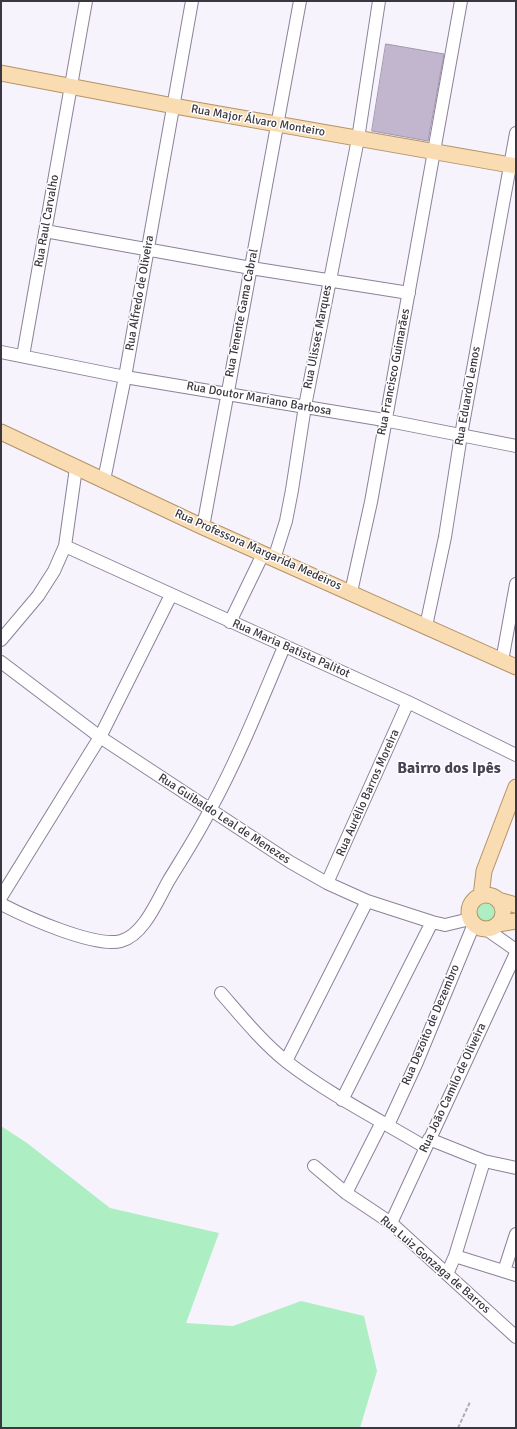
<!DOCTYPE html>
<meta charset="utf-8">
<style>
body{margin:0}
#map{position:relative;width:517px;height:1429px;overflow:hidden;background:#f7f3fd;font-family:Signika,sans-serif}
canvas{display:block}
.frame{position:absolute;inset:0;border:2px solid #3a3740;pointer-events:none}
</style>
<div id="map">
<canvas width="517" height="1429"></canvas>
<div class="frame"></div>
</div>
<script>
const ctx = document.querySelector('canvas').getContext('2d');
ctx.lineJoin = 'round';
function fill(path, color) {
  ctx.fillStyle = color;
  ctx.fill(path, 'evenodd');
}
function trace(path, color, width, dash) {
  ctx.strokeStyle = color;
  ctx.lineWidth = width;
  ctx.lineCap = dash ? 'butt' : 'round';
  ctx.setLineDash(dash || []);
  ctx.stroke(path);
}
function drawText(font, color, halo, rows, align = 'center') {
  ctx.font = font + ' Signika,sans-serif';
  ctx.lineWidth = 3;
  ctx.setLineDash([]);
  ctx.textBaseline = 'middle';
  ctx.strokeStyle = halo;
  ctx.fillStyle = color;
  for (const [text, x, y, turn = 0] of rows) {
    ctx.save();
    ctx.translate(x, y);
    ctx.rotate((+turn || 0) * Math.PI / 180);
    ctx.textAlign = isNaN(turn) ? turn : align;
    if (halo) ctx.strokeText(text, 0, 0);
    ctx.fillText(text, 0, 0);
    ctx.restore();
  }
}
fill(new Path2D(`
 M476 912a10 10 0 1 1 20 0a10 10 0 1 1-20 0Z
 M1,1126L27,1143L110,1208L219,1233L186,1323L233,1326L301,1301L364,1316L377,1371L360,1428H1Z`), '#aeeec3');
const building = new Path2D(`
 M386,44L444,54L428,141L372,131Z`);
fill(building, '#c1b6cd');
trace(building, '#a297ad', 1);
const minor = new Path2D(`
 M45,231L251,268L409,293
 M1,352L125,377L384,420L516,446
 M23,356L86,1
 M104,480L125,377L192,1
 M203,527L300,1
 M65,546L408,702L516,755
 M274,559L286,521L292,490L305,406L358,139L379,1
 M351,592L371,502L461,1
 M230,622L263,554
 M426,626L445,537L461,435L516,133
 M1,640L38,596L54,571L65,546L76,468
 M502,661L516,584
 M1,662L100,737L290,862L327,883L367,901L432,922L445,925L470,919
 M327,883L408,702
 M1,897L100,737L171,595
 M1,904C26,917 95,948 121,941C144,935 158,899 169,880C183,857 198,834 210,810C239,757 261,701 284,647
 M486,929L516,950
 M221,993C241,1016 262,1042 287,1062C330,1095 378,1119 425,1147
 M286,1061L367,901
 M342,1100L432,922
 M388,1125L417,1062L474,924
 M429,1139L484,1161L516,1168
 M314,1166L346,1193L391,1223L516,1337
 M346,1193L382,1122
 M391,1223L516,953
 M455,1256L484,1161
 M504,1271L516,1234
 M447,1274L455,1256L516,1275`);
const major = new Path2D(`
 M1,73L174,106L516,166
 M1,432L203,527L516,667
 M469 912a17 17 0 1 1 34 0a17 17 0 1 1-34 0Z
 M481,896L484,871L516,787
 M498,900L516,905
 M498,924L516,921`);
trace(minor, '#8b8298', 14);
trace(major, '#b49368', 17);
trace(new Path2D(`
 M458,1428L470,1402`), '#aeabb4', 2, [4, 2]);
trace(minor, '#fff', 12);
trace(major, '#f9dcb1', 15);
drawText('12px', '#3a3740', '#fff', [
 ["Rua Major Álvaro Monteiro",258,121,10],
 ["Rua Raul Carvalho",47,221,-80],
 ["Rua Alfredo de Oliveira",140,293,-80],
 ["Rua Tenente Gama Cabral",242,313,-79],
 ["Rua Ulisses Marques",318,337,-79],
 ["Rua Francisco Guimarães",394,372,-79],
 ["Rua Eduardo Lemos",468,396,-80],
 ["Rua Doutor Mariano Barbosa",259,399,10],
 ["Rua Professora Margarida Medeiros",258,550,24],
 ["Rua Maria Batista Palitot",291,649,24],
 ["Rua Aurélio Barros Moreira",368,793,-66],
 ["Rua Guibaldo Leal de Menezes",224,819,33],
 ["Rua Dezoito de Dezembro",431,1025,-67],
 ["Rua João Camilo de Oliveira",453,1088,-65],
 ["Rua Luiz Gonzaga de Barros",435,1265,41]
]);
drawText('bold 16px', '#494154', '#fff', [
 ["Bairro dos Ipês",449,769]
]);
</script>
